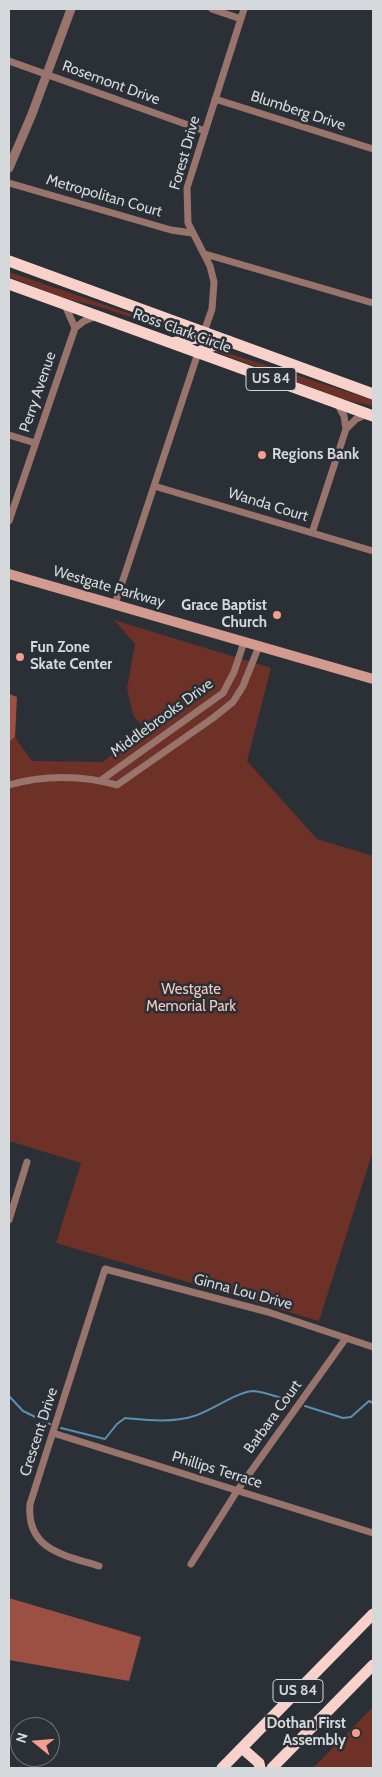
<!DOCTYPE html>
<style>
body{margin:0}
#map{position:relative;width:382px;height:1777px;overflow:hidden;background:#2a3035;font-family:Cabin,sans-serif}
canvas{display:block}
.frame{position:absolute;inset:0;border:10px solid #d5d9dc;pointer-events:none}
.north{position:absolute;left:10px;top:1717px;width:50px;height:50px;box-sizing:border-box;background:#2a3035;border:1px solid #6e7478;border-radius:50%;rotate:287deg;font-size:14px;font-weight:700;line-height:20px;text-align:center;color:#d5d9dc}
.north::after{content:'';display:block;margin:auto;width:18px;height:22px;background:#f59d8e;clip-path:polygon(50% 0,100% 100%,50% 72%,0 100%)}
</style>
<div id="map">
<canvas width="382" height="1777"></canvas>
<div class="frame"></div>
<div class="north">N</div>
</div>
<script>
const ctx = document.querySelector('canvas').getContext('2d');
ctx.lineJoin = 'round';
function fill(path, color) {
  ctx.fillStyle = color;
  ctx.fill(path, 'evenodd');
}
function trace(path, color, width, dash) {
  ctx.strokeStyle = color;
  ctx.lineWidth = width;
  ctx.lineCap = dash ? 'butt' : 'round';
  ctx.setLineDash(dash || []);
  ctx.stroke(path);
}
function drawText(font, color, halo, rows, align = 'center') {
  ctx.font = font + ' Cabin,sans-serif';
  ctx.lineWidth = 5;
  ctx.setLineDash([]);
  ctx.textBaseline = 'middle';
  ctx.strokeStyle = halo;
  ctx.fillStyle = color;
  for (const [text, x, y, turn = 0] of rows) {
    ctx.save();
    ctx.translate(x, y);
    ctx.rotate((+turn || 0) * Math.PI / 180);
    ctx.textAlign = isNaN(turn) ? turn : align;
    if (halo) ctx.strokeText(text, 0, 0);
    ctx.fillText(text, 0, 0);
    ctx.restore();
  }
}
fill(new Path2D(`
 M9,272L187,333L186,336L97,306L67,299L9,277Z
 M216,349L373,400V406L343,399L216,352Z
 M114,620L271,668L247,761L317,839L373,856V1151L319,1321L56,1243L81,1163L9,1141V742L15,737L32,761L103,762L144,728L133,715L127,688L135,644Z
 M373,1707V1768H313Z`), '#6e3128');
fill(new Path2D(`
 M9,694L17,697L15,737L9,742Z
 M9,1598L141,1637L129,1681L9,1660Z`), '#9c5044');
trace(new Path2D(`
 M9,1396L23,1411L50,1424
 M305,1406L343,1418L351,1417L369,1401L373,1403
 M61,1428L105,1439L117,1424L125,1418C147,1420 172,1423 194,1416C211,1411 238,1391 254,1391C266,1392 280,1398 291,1401`), '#5a91b3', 2);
trace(new Path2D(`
 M212,9L241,19
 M9,61L205,131
 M215,99L373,149
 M9,183L171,230L192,233
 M205,254L373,303
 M65,305L75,328
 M204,332L212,309L214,282L210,266L188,223L187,188L244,9
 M346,429L356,419L367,414
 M9,435L35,443
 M154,486L373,551
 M9,521L75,328L84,321L97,316
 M312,533L346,429L344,416L337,403
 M115,604L198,353
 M100,781L223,693L234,672L244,642
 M9,785C43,775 83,775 117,785L213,718L233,702L243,686L259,646
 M9,1220L27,1162
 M53,1433L373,1533
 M191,1564L237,1491L346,1338
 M99,1566C64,1555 26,1550 30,1504L105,1269L268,1312L373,1347`), '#98746d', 7);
trace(new Path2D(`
 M9,168L32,114L71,9`), '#98746d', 9);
trace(new Path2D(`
 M9,574L373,679`), '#d39a90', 10);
trace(new Path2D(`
 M9,261L373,394
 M9,284L373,416
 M172,343L196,338L204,332
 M198,353L206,348L229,341
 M242,1748L259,1763L260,1768
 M222,1768L373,1614
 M272,1768L373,1665`), '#f8d2ca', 11);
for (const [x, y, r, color] of [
 [262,455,5,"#f59d8e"],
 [277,615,5,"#f59d8e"],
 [20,657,5,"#f59d8e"],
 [356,1733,5,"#f59d8e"]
]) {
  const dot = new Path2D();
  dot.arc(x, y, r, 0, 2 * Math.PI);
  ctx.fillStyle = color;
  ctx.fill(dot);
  trace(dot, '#2a3035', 2);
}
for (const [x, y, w] of [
 [271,379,50],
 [298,1691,50]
]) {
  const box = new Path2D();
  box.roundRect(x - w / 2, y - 11.5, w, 23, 4);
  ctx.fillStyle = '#2a3035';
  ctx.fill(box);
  trace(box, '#d5d9dc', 1);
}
drawText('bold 14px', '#d5d9dc', null, [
 ["US 84",271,379],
 ["US 84",298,1691]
]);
drawText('15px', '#d5d9dc', '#2a3035', [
 ["Rosemont Drive",111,83,20],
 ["Blumberg Drive",298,111,18],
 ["Forest Drive",185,153,-74],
 ["Metropolitan Court",104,196,16],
 ["Ross Clark Circle",182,331,20],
 ["Perry Avenue",38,392,-71],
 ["Wanda Court",268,505,17],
 ["Westgate Parkway",109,587,16],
 ["Middlebrooks Drive",162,718,-36],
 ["Ginna Lou Drive",243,1292,15],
 ["Barbara Court",273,1417,-54],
 ["Crescent Drive",39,1432,-72],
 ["Phillips Terrace",217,1470,17]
]);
drawText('bold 15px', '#d5d9dc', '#2a3035', [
 ["Regions Bank",272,455],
 ["Grace Baptist",267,606,"right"],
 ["Church",267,623,"right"],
 ["Fun Zone",30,648],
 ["Skate Center",30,665],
 ["Dothan First",346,1724,"right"],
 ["Assembly",346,1741,"right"]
], 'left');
drawText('15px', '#f5c8bf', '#2a3035', [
 ["Westgate",191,990],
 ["Memorial Park",191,1007]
]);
</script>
